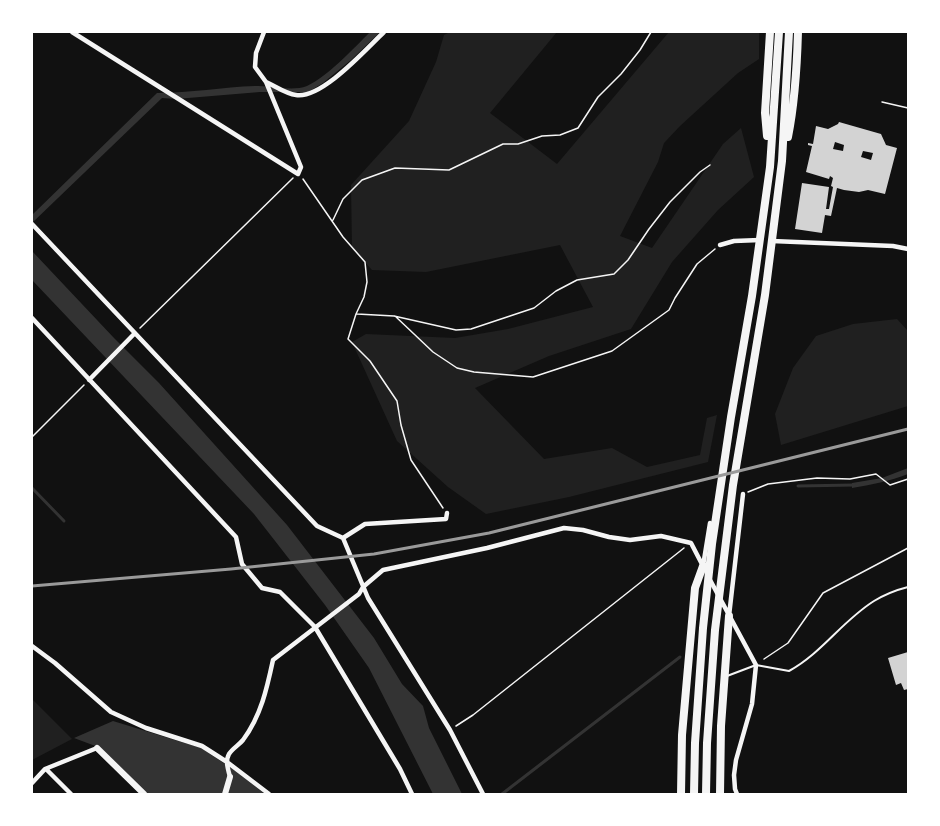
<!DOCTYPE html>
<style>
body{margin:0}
#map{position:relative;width:940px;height:826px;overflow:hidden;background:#111;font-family:Karla,sans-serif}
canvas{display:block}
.frame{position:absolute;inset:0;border:33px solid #fff;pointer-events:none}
</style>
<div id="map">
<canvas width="940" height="826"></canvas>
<div class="frame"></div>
</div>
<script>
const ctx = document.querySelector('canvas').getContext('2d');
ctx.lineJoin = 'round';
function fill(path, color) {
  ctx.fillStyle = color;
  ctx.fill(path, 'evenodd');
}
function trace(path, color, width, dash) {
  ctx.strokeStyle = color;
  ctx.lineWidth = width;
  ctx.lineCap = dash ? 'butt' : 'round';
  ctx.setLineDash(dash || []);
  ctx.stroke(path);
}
fill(new Path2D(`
 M450,32H557L490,113L557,164L669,32H759V59L738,73L680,126L664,143L658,162L620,236L652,248L723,144L741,128L754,177L718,210L672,262L631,329L549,356L475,388L544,459L612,448L647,467L700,455L707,418L717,415L708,462L569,497L486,514L448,487L397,441L352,342L366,334L455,338L508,329L593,307L560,245L426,272L372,270L352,248L351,185L409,121L436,62L444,35Z
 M897,319L908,331V406L781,445L775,414L793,368L816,336L853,324Z
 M32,699L72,739L32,760Z`), '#202020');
fill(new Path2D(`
 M370,32H380L351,60L323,83L308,92H260L176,99L162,98L32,223V215L157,93C190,93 223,87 255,86C271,85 291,92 307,86C327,77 354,48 370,32Z
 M32,251L114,338L159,383L287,525L374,638L402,684L423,706L429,728L462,794H433L369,668L325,605L254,514L32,280Z
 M908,468V474C890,481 871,485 852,488V483L882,478Z
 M113,721L201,748L225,764L228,776L223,794H147L98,747L74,738Z
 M230,767L265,794H227Z`), '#333');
trace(new Path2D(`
 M798,486L854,485
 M32,488L64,521
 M502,794L680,657`), '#333', 3);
fill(new Path2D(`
 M839,122L881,134L886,145L897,148L885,194L868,190L859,192L844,190L837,188L831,216L825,215L822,233L795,229L802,183L829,187L826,209H829L833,187L831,186L833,178L830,176L829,179L806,172L812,146L808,145V143L813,144L816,126L828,129L838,124ZM835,142L844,145L843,151L833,149ZM863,151L873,153L871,160L861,157Z
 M908,652V689L904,690L901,683L896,685L888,658Z`), '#d3d3d3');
trace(new Path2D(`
 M882,102L908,108
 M303,179L343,237L365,262L367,282L364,297L356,314L348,339L370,361L397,401L401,425L411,460L443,508
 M333,220L343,199L362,180L395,168L449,170L503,144H518L542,136L560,135L578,128L598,97L621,74L640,50L651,32
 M357,314L394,316L456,330L471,329L534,308L556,291L577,280L614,274L628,260L649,229L670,202L700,172L710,165
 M395,316L433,352L457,368L474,372L533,377L612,351L669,310L675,298L697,264L715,249
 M140,328L293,178
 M32,437L84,385
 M748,492L768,484L817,478L850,479L876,474L890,485L908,479
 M764,659L788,643L823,593L908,548
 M456,726L473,715L684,548`), '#f5f5f5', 1.5);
trace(new Path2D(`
 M727,676L756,665L789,671C822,653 842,621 874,601C884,595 896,590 908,587`), '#f5f5f5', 2);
trace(new Path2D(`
 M72,32L298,174L301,167L266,82L255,67L256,53L264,32
 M266,82C275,86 286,94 296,95C322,99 366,49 384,32
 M32,224L317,526L343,538L365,524L446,519L447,513
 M772,241L893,246L908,249
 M720,245L734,241L760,240
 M32,318L236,537L242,564L262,588L280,592L315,627L400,769L412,794
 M89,380L135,333
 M343,538L368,598L450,730L483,794
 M703,566L710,523
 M709,578L756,665L752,704L736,760L734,775L735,789L737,794
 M729,616L743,494
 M32,646L55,663L111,712L146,728L202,746L227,762L269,794
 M46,769L71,794
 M230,777C228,769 225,761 229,754C233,748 239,745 243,740C261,716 267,688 273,660L359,594L363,587L383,570L487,548L564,528L583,530L609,537L630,540L661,536L691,543L704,568
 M32,783L45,769L97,748`), '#f5f5f5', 4.5);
trace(new Path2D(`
 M97,748L144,794
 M225,794L230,777`), '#f5f5f5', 6);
trace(new Path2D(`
 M767,136L765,113L770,32
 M788,137C795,102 797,67 798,32
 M681,794L682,735L695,588L703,566
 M694,794L695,743L703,628L712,544L731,417L752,296L770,167L779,32
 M706,794L707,743L715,630L733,485L765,295L782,161L789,32
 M720,794L721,726L729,616`), '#f5f5f5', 8);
trace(new Path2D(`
 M32,586L231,569L374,554L489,533L908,429`), '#9a9a9a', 3);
</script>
